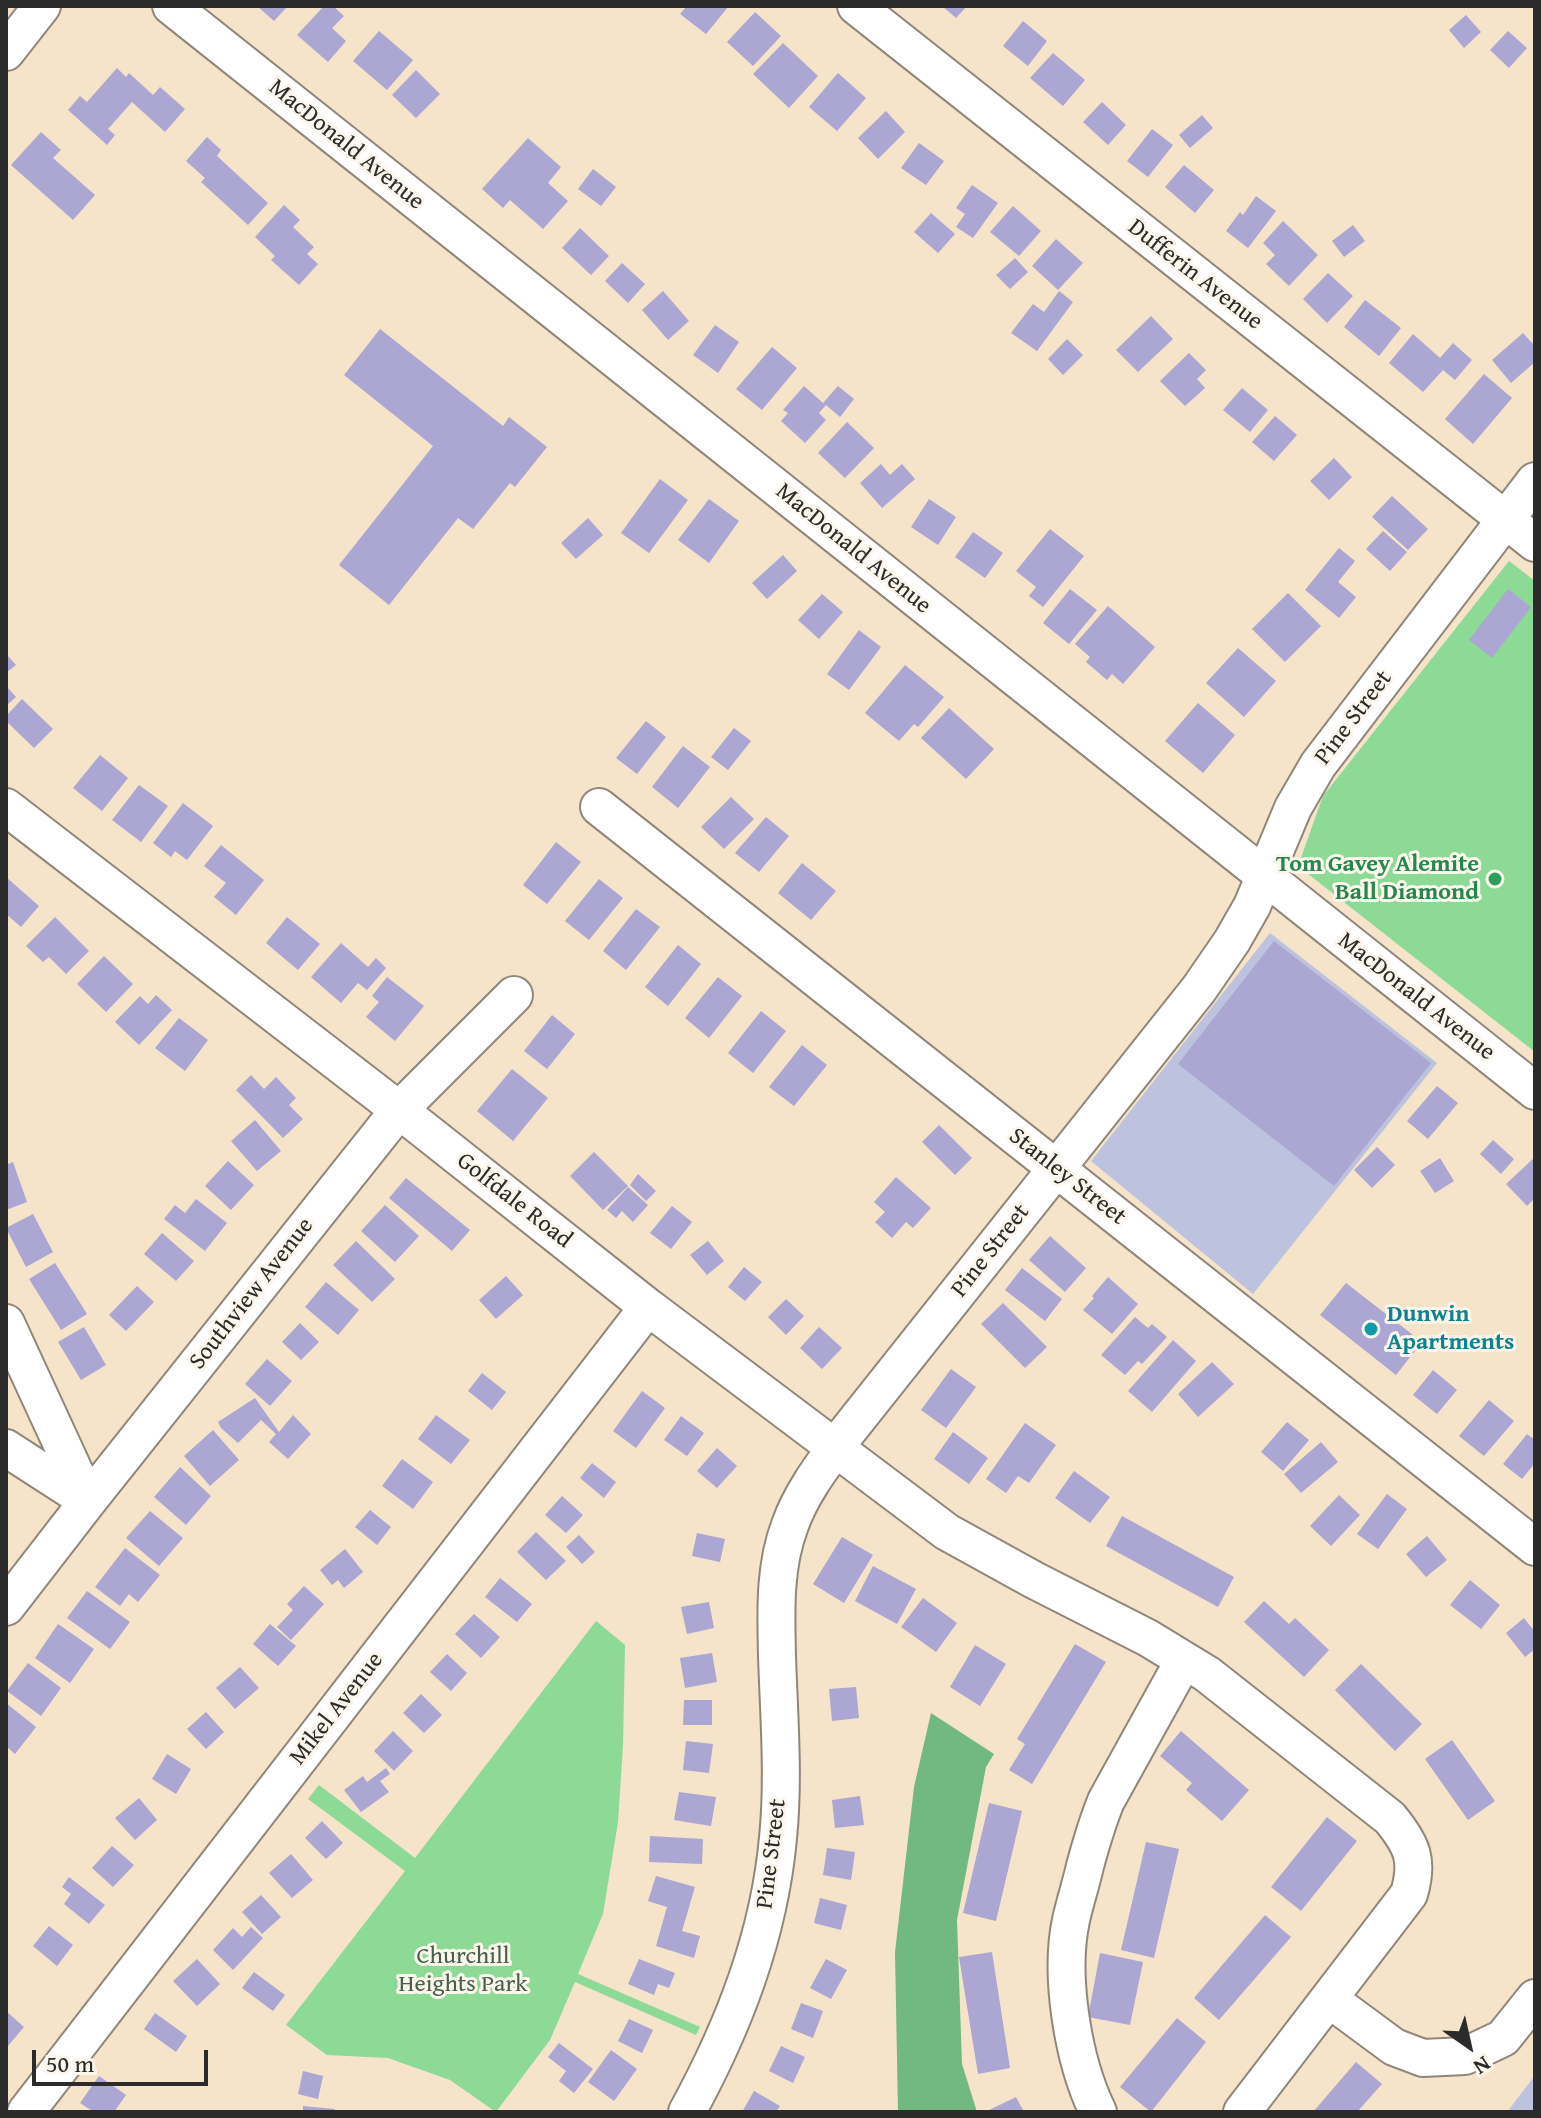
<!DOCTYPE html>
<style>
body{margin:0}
#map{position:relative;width:1541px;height:2118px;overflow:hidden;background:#f5e3ca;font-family:"Gentium Book Plus",serif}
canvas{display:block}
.frame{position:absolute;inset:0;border:8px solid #2b2b2b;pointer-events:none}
.north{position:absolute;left:1429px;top:2006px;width:80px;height:80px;-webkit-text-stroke:6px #fbf7ec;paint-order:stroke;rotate:146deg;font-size:22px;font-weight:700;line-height:32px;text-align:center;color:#2b2b2b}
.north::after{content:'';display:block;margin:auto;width:28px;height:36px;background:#2b2b2b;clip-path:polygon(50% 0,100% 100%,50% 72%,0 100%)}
.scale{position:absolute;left:32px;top:2050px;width:176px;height:36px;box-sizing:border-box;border:4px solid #2b2b2b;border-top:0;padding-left:10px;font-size:24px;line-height:28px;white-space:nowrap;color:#2b2b2b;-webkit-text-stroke:6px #fbf7ec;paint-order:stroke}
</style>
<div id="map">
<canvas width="1541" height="2118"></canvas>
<div class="frame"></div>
<div class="north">N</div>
<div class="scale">50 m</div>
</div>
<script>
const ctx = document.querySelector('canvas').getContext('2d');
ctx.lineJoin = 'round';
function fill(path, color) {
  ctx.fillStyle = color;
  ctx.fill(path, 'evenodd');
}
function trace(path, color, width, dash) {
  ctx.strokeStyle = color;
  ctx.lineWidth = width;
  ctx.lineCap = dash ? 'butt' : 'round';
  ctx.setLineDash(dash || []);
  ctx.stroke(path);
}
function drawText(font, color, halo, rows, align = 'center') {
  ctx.font = font + ' "Gentium Book Plus",serif';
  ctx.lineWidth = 6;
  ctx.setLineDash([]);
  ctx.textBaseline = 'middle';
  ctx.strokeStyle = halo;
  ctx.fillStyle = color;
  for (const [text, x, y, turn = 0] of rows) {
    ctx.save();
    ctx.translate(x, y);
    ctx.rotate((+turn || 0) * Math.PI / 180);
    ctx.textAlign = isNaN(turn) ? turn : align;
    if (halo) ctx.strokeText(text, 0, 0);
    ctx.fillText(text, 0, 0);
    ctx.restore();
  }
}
fill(new Path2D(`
 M1270,933L1437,1063L1253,1294L1091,1161Z
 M1535,2060V2112H1507L1533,2078Z`), '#bdc3de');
fill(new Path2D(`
 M1509,561L1535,581V1052L1298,866L1323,796Z
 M596,1621L625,1645L623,1745L618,1822L603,1914L578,1974L700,2027L696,2035L575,1982L550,2040L496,2112L450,2080L388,2058L327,2055L286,2025L405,1871L308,1799L319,1785L415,1858Z`), '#8dd996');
fill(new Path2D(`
 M931,1713L994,1754L986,1767L957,1920L962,2064L977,2112H898L895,1952L914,1787Z`), '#72b97f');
fill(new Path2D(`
 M257,6H288L274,21Z
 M324,6H333L344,16L332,28L346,41L328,62L297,35Z
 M687,6H729L706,34L680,14Z
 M942,6H967L956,18Z
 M755,12L781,36L753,66L727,42Z
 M1466,15L1481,32L1464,48L1449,30Z
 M1023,21L1047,41L1028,66L1003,46Z
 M379,31L413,60L387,90L353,61Z
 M1508,31L1527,48L1509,68L1490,50Z
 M783,43L818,76L789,108L753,74Z
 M1053,53L1085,80L1063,106L1030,78Z
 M117,68L126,77L129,73L153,95L160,87L185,109L165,132L132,102L108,129L115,135L107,145L68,110L80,96L87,102Z
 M416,70L440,94L416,118L392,95Z
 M838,73L866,98L837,131L809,107Z
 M1102,102L1126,125L1108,145L1083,122Z
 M886,111L905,132L878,159L858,138Z
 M1202,115L1213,128L1190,148L1179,135Z
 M1152,129L1173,145L1148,177L1127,161Z
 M41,132L61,150L53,158L95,195L73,220L11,165Z
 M207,137L221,150L217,156L268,203L248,225L201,182L205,178L186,161Z
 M528,138L561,167L548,183L568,201L543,229L510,200L503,208L482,189Z
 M919,143L944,161L926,185L901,168Z
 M1184,165L1214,190L1195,213L1165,187Z
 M593,169L616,187L601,206L578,189Z
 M972,185L998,203L973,238L956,227L965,214L956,208Z
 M1256,196L1276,211L1248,248L1226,231L1240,212L1243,215Z
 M284,205L300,220L293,227L314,247L307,254L318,264L299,285L271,260L275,256L255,237Z
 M1013,206L1041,231L1019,256L990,232Z
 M931,213L955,234L938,253L914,232Z
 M1283,221L1318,255L1289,286L1266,264L1275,255L1263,243Z
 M1353,225L1365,241L1344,257L1332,241Z
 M580,228L609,256L591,275L562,248Z
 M1056,239L1083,263L1058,290L1032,266Z
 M1015,258L1028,272L1010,289L996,275Z
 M622,263L645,284L628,303L605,281Z
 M1328,273L1353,296L1327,323L1303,299Z
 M663,291L689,321L668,340L642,310Z
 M1059,291L1073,302L1037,351L1011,333L1033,304L1044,312Z
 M1365,300L1401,328L1379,356L1344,327Z
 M1151,316L1173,339L1138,372L1116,350Z
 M715,325L739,342L718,373L693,355Z
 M380,329L503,426L509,417L547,447L515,487L510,483L473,529L458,518L389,605L339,565L433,446L344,375Z
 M1523,333L1535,346V362L1511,383L1492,360Z
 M1413,334L1440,358L1453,343L1472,360L1455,380L1443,370L1423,392L1389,363Z
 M1067,339L1083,355L1063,375L1048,359Z
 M772,347L797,368L762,410L736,389Z
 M1189,353L1206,370L1197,379L1205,388L1185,406L1160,381Z
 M1484,374L1512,398L1473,444L1445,419Z
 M804,386L823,403L838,386L854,399L840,417L826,405L819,413L826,420L805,443L781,421L788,413L783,410Z
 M1242,388L1268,410L1250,432L1223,410Z
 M1275,416L1297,435L1274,461L1252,442Z
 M847,422L874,448L845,478L818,453Z
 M1334,458L1352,477L1329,500L1310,481Z
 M881,464L890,475L902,464L915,479L882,508L860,483Z
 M660,479L688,500L649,553L621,533Z
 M1392,496L1428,529L1408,550L1372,517Z
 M709,499L739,521L709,563L678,540Z
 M929,499L956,517L938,545L911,527Z
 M588,518L603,535L576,559L561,543Z
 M1050,529L1084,556L1043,607L1029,596L1036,587L1016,571Z
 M1383,531L1407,552L1390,571L1366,549Z
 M973,532L1003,553L985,578L955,557Z
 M1339,548L1355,561L1338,582L1356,597L1339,618L1305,590Z
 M783,555L797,571L767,599L752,583Z
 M1070,589L1097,610L1069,644L1043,623Z
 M1508,589L1531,607L1492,658L1469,640Z
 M1288,593L1321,626L1285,662L1252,629Z
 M822,594L843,612L819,639L798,620Z
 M1108,606L1155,647L1123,684L1112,674L1107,680L1086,662L1090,657L1075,644Z
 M859,630L881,647L849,690L827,674Z
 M1238,648L1276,681L1244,717L1206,683Z
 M6,654L16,665L6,673Z
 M905,665L944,697L918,727L914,724L899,741L865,713Z
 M6,686L16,697L6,706Z
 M22,699L53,729L34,748L6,721V716Z
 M1198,703L1235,735L1203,773L1165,741Z
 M949,708L994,749L966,779L921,738Z
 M646,721L666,737L637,774L616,758Z
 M734,728L751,741L728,770L711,757Z
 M683,746L710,767L678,808L652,787Z
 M100,755L128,778L102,811L73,788Z
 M139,785L168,806L141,842L112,820Z
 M731,797L754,819L724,849L701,827Z
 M183,803L213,826L187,860L175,851L171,857L153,843Z
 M766,817L789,836L759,872L735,853Z
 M556,842L581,862L547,904L523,885Z
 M221,845L264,880L236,915L214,897L226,883L204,866Z
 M802,863L836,891L811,920L778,893Z
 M6,877L39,906L21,927L6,914Z
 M599,879L623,898L589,940L565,921Z
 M636,909L660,927L626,970L603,951Z
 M55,917L89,951L66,974L49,957L43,962L26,946Z
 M287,917L320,944L298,970L266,943Z
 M1274,941L1431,1063L1334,1186L1178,1064Z
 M341,943L368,967L376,958L386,968L367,990L358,983L341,1003L311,977Z
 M678,945L701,964L668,1006L645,987Z
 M104,956L133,984L106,1012L77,984Z
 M387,977L424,1006L395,1041L366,1017L379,1002L372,996Z
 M718,977L742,996L709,1038L685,1018Z
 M156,995L172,1010L139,1045L115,1022L140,996L148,1004Z
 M761,1011L786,1031L753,1073L728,1053Z
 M552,1015L575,1034L547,1069L524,1051Z
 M179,1018L208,1040L185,1071L155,1048Z
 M802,1045L827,1065L794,1106L769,1087Z
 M512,1069L548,1098L513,1141L477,1111Z
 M251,1075L264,1089L276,1077L296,1098L289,1105L303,1119L283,1138L236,1090Z
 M1437,1086L1458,1103L1428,1139L1407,1121Z
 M255,1120L281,1151L257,1171L231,1141Z
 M939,1125L972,1158L955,1175L922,1142Z
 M1493,1140L1514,1159L1501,1174L1480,1154Z
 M1377,1147L1395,1165L1372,1188L1354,1170Z
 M594,1152L628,1186L603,1210L570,1176Z
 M1535,1157V1198L1527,1206L1506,1184Z
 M1440,1158L1454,1181L1435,1193L1420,1171Z
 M228,1161L254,1185L231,1210L205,1186Z
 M13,1162L27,1202L6,1210V1165Z
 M638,1174L656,1191L646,1201L630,1185Z
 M896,1177L931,1208L913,1228L906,1222L892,1238L875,1222L885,1212L874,1202Z
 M406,1178L470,1230L452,1251L389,1198Z
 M628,1187L648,1205L633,1222L622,1211L616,1218L607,1210Z
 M196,1199L227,1223L205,1251L164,1219L175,1205L185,1213Z
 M385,1205L419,1236L395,1262L361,1231Z
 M672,1206L692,1222L671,1249L650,1233Z
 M33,1214L53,1252L26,1267L6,1228Z
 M162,1233L194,1261L176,1281L144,1254Z
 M1050,1236L1086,1268L1065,1292L1029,1260Z
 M356,1241L395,1279L372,1302L333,1265Z
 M708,1241L724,1261L707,1275L690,1255Z
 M55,1263L87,1314L61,1330L29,1279Z
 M744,1267L762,1282L745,1301L728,1287Z
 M1022,1268L1062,1299L1045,1321L1005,1290Z
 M506,1276L523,1295L496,1319L479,1300Z
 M1108,1277L1138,1304L1112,1334L1083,1310L1094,1298L1092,1296Z
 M326,1282L359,1310L338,1335L305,1307Z
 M1346,1283L1422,1342L1396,1375L1320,1315Z
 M137,1286L154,1302L126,1331L109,1315Z
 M786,1299L804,1316L786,1335L768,1317Z
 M1003,1303L1047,1347L1025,1368L981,1324Z
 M1135,1317L1148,1328L1152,1324L1167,1337L1142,1364L1138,1361L1125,1375L1101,1355Z
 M300,1323L319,1342L301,1360L282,1342Z
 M84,1327L106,1365L81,1380L58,1342Z
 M819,1327L842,1348L822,1369L800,1348Z
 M1173,1340L1196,1361L1152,1412L1128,1391Z
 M267,1359L292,1381L270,1406L245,1384Z
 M1212,1362L1234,1384L1198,1417L1178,1394Z
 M951,1369L976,1387L946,1428L921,1410Z
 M1433,1370L1457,1390L1437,1414L1413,1395Z
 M482,1373L506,1392L492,1410L468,1391Z
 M642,1391L665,1408L636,1448L613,1431Z
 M255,1398L279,1432L293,1415L311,1434L288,1459L269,1442L276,1434L261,1420L238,1443L221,1428L218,1422Z
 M1489,1400L1514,1421L1484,1456L1459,1436Z
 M436,1415L470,1440L451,1464L418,1439Z
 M681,1416L704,1433L687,1456L664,1440Z
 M1287,1422L1309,1440L1283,1471L1261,1452Z
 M1025,1423L1056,1445L1029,1483L1018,1476L1006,1493L986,1479Z
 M213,1430L239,1460L210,1486L184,1456Z
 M953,1432L988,1458L969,1484L934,1459Z
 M1527,1434L1535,1440V1463L1522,1479L1503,1464Z
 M1321,1442L1338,1462L1301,1493L1284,1474Z
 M717,1448L737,1466L717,1488L697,1471Z
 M402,1459L433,1482L413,1509L382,1486Z
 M592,1463L616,1482L604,1498L580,1478Z
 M180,1467L211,1496L186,1525L154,1497Z
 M1074,1471L1110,1497L1090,1523L1055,1498Z
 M1387,1494L1407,1509L1378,1549L1357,1534Z
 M1339,1495L1360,1515L1331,1546L1310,1526Z
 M562,1496L583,1515L566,1533L545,1515Z
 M370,1510L391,1527L377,1545L355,1527Z
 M150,1511L183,1538L159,1566L126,1538Z
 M1122,1516L1234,1577L1218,1607L1106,1546Z
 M536,1532L566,1561L546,1580L517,1552Z
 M697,1533L725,1539L720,1562L692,1556Z
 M579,1535L595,1552L582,1564L566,1547Z
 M1427,1536L1447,1560L1426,1577L1406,1554Z
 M842,1537L873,1555L844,1603L813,1584Z
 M125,1548L160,1575L138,1602L129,1594L120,1606L95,1587Z
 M345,1549L363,1572L344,1588L338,1580L332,1585L320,1570Z
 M873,1566L916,1589L897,1624L855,1601Z
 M500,1578L532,1604L517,1622L485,1597Z
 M1470,1580L1500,1605L1481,1629L1450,1605Z
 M304,1586L324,1604L291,1640L277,1627L293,1610L287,1604Z
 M87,1591L130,1622L110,1649L67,1618Z
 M923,1598L957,1623L936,1652L901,1627Z
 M1264,1601L1289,1624L1295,1618L1329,1650L1304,1677L1244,1622Z
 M709,1602L714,1628L687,1634L681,1607Z
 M474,1614L500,1637L481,1658L455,1634Z
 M1524,1618L1535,1632V1649L1525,1657L1506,1633Z
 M58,1624L94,1649L70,1683L35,1658Z
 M270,1624L296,1646L278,1666L253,1644Z
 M1075,1644L1106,1662L1032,1784L1009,1770L1025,1744L1017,1739Z
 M975,1645L1006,1664L980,1706L950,1687Z
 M712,1653L717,1682L685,1688L680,1658Z
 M447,1654L467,1673L451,1691L430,1672Z
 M28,1663L61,1688L41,1716L7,1691Z
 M1361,1664L1422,1724L1395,1751L1335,1690Z
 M240,1667L259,1688L235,1709L216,1688Z
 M856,1687L859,1718L832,1721L829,1689Z
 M421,1694L442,1715L424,1733L403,1713Z
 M684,1700H712V1725H683Z
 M6,1703L36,1727L15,1754L6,1746Z
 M206,1712L224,1732L206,1749L187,1729Z
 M393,1731L413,1751L394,1771L374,1751Z
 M1181,1731L1249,1790L1222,1821L1186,1790L1192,1783L1160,1756Z
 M1452,1740L1495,1801L1468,1820L1425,1759Z
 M686,1741L713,1744L709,1773L683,1770Z
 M167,1754L191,1769L176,1794L152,1779Z
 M386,1768L390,1774L380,1781L389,1792L361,1812L344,1790L363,1776L367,1782Z
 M679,1792L716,1797L711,1826L674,1820Z
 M860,1796L864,1825L835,1828L832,1800Z
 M139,1798L157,1820L135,1840L115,1818Z
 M989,1803L1022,1811L996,1921L963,1913Z
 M1327,1817L1357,1841L1301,1911L1271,1887Z
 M322,1821L343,1843L326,1859L305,1838Z
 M650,1836L703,1839L702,1864L649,1862Z
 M1146,1842L1179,1849L1154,1958L1121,1950Z
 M112,1846L134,1865L113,1887L92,1868Z
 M827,1848L855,1852L851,1880L823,1875Z
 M291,1854L313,1880L292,1898L269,1873Z
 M656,1876L695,1887L682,1931L700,1936L694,1958L656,1946L667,1907L648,1901Z
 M69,1877L105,1905L89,1924L64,1904L71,1894L62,1887Z
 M261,1895L281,1917L262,1934L242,1912Z
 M820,1898L847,1905L841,1930L814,1923Z
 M1265,1915L1291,1937L1219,2020L1194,1998Z
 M49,1926L73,1945L57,1966L33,1946Z
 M251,1927L263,1938L233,1970L213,1950L233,1928L242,1937Z
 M992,1952L1010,2068L978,2074L959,1957Z
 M1100,1953L1143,1962L1130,2025L1088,2017Z
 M197,1959L220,1984L197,2006L173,1981Z
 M639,1959L675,1973L669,1988L658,1984L654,1995L628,1984Z
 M826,1959L847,1970L831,1999L810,1988Z
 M254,1972L285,1995L273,2011L242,1988Z
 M801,2003L823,2011L813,2038L791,2029Z
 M6,2011L24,2027L8,2046L6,2044Z
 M155,2013L187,2036L176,2052L144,2029Z
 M1177,2018L1206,2042L1151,2112L1120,2087Z
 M629,2019L653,2030L642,2053L618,2041Z
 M559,2043L593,2069L574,2093L559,2081L566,2071L548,2057Z
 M781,2046L805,2057L793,2083L769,2071Z
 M611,2050L637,2069L614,2101L588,2082Z
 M1356,2062L1382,2084L1357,2112H1313Z
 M303,2071L323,2076L318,2099L298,2094Z
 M99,2076L126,2095L114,2112H94L80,2103Z
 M754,2091L780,2106L776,2112H742Z
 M1016,2097L1024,2112H985Z
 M303,2106L335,2109L334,2112H303Z`), '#aba6d2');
const minor = new Path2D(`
 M171,6L1535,1091
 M856,6L1535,543
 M6,52L42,6
 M6,807L399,1110L648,1307L947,1532L1034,1580L1148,1638L1207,1674L1390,1818C1412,1845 1419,1860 1409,1894L1242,2112
 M599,807L1535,1547
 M6,1323L88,1501
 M6,1448L88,1501
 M6,1607L88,1501L399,1110L514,995
 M1329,1999L1394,2047L1423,2058L1465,2056L1503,2038L1535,1998
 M26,2112L648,1307
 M687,2112C734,2026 769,1936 778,1838C784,1778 779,1717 777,1656C776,1612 774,1567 790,1525C802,1491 826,1461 847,1432L1199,989L1232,941L1252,906L1293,808L1318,765L1535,481
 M1098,2112C1073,2061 1059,1976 1071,1920C1075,1902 1081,1884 1085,1866C1091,1844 1097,1823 1106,1801L1184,1660`);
trace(minor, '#90877a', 40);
trace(minor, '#fff', 36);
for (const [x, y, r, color] of [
 [1495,879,8,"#2e9e5b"],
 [1371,1329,8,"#0f9aa8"]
]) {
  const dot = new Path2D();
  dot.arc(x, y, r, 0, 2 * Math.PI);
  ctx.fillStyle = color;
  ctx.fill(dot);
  trace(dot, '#fbf7ec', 3);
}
drawText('24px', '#2b2b2b', '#fbf7ec', [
 ["MacDonald Avenue",346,145,39],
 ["Dufferin Avenue",1195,275,38],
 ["MacDonald Avenue",853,549,39],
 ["Pine Street",1354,718,-53],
 ["MacDonald Avenue",1416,997,38],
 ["Stanley Street",1067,1177,38],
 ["Golfdale Road",514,1201,38],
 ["Pine Street",991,1251,-52],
 ["Southview Avenue",252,1294,-52],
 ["Mikel Avenue",337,1709,-52],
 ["Pine Street",772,1854,-83]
]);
drawText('bold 24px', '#27864d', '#fbf7ec', [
 ["Tom Gavey Alemite",1479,865],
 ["Ball Diamond",1479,893]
], 'right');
drawText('bold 24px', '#0d838f', '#fbf7ec', [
 ["Dunwin",1387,1315],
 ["Apartments",1387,1343]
], 'left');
drawText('24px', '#485f4b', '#fbf7ec', [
 ["Churchill",463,1957],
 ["Heights Park",463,1985]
]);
</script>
